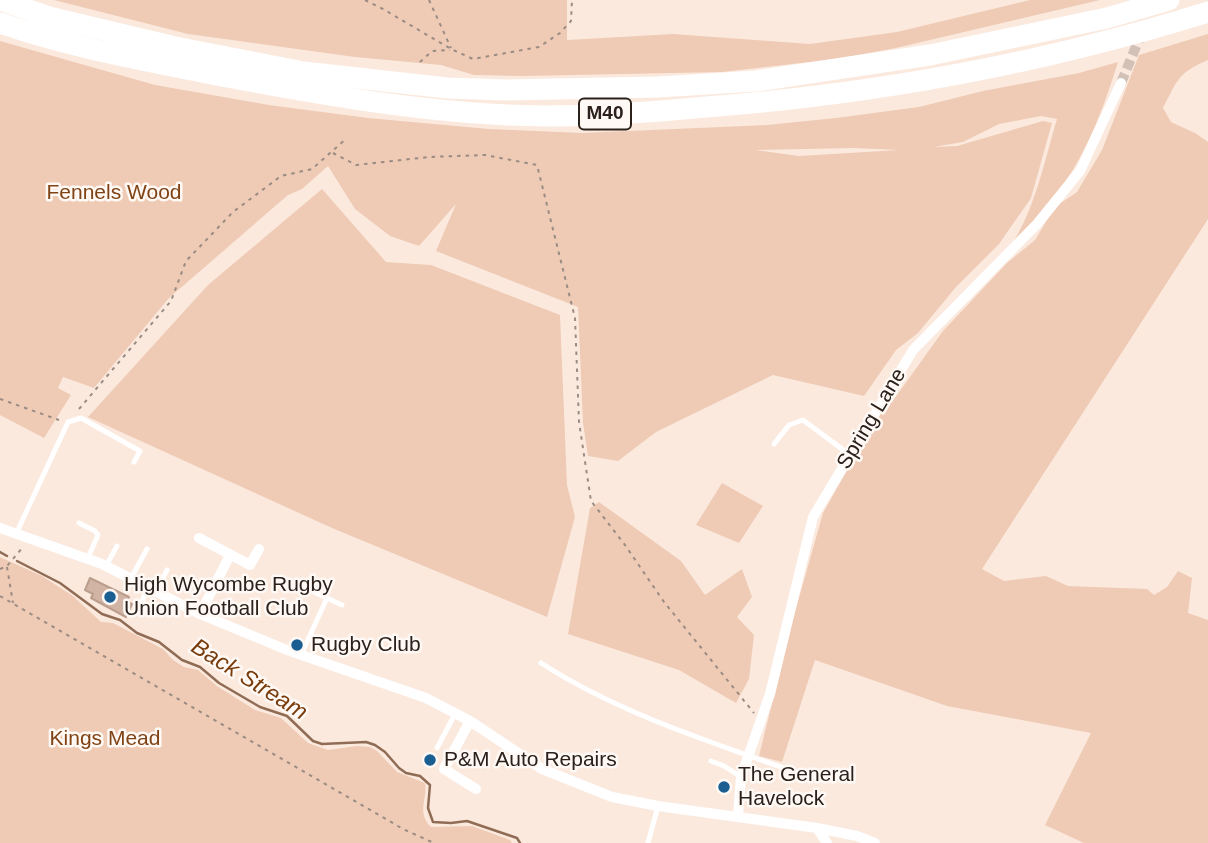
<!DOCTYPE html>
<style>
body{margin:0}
canvas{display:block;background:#fbe9de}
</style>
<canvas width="1208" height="843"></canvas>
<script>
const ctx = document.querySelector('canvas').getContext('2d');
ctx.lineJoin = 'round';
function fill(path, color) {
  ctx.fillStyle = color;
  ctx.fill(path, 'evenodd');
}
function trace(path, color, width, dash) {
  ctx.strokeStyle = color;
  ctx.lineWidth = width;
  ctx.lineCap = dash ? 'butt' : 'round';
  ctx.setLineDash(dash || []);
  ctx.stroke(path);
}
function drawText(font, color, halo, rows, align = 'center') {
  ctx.font = font + ' Arial,sans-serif';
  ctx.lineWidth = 5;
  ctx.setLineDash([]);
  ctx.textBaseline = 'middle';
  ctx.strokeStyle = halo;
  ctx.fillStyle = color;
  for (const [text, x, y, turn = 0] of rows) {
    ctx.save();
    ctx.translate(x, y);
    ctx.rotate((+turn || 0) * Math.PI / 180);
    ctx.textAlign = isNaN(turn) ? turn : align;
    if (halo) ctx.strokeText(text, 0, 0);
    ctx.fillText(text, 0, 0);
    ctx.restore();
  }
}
fill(new Path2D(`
 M54,0H567V40L673,34L810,44L897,32L1030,0H1100L896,48L836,59L722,72L522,76L474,75L441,65L355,57L188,34Z
 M1208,34V60C1178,73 1178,79 1163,108L1171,122L1195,133L1208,142V219L982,569L1004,581L1046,576L1068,586L1147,589L1154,595L1167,587L1178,571L1192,578L1188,613L1208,620V843H1084L1045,825L1091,733L947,706L815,660L782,762L759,756L791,626L823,513L883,407L884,413L943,331L1007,263L1035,240L1055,207L1077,192L1102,150L1139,55Z
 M0,41L155,85L269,105L368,118L489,129L583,133L767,125L836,118L919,107L983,91L1079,73L1118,62C1094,138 1073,185 1014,241C1037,202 1044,162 1057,119L1041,116L999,124L963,142L933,147L957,146L1043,121L1052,123L1031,198L999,244L956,287L918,333L896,350L864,396L773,375L656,432L618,461L588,456L583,423L578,307L436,251L456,204L419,246L390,236L355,209L328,166L302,189L288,195L169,298L94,388L63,377L58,388L71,395L44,438L0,415ZM854,148L899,150L799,156L755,150Z
 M322,189L386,262L431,265L560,315L567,485L575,517L547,617L332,528L88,417L208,285Z
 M722,483L763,506L739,543L696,525Z
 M599,502L681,561L705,595L742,569L752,597L737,617L754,635L749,679L736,703L679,670L568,634L590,508Z
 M0,557L42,576L73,596L101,622L113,623L163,649L173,660L184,667L198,670L217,686L255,710L281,718L308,743L328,750L357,746L370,747L377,751L397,772L425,783C428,799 416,812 431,827L472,826L510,840L512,843H0Z`), '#efcbb5');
trace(new Path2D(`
 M0,552L7,556
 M17,561L60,583L102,614L120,620L137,633L159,642L182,660L200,667L219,683L260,707L287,716L313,741L322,744L366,742L375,745L385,752L399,768L406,773L420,776L430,785L428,808L433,822L451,823L467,821L517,838L520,843`), '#906c55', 2.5);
const building = new Path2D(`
 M90,578L129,597L127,601L132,604L126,617L91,598L93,594L85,590Z`);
fill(building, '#d1b4a3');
trace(building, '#bb9e8d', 2);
trace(new Path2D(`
 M1121,83L1142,32`), '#d1c1b7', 10, [10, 5]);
trace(new Path2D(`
 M365,0L383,9L451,49L473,59L539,47L560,33L571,21L572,0
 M429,0L451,48
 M420,62L432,51L450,50
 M333,153L356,165L429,157L485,155L537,165L575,318L579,422L591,501L625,545L664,602L754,713
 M0,399L59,420
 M79,409L171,301L186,261L233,212L281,176L312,169L347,138
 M7,567L13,603
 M0,569L7,566L23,547
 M0,596L403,829L434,843`), '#9a8c83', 2, [3.5, 5]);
trace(new Path2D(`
 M774,444L789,425L803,420L850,455
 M79,523L95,531L98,535L88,558
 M16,534L68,422L81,418L140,451L134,462
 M106,566L117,546
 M131,578L147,549
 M156,592L167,570
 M327,598L342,605
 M140,606L148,587
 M301,655L327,598L302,586
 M541,663C622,715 716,744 807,776
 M437,748L455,714
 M711,761L724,766L741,777
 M648,843L658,806`), '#fff', 5);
trace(new Path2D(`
 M0,528L102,564L200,614L287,650L426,698L470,721L542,769L612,797L658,806L817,828L857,836L875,843
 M199,538L250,565L259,549
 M200,614L230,555
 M470,721L444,769L476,789
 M738,815L741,777L770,694L813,517L913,350L1037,224L1080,171L1121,83
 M817,828L827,843`), '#fff', 10);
trace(new Path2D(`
 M0,0L49,17L175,47L304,72L447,88L507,90L658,87L756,81L930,55L1107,18L1169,0
 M0,23C71,48 148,61 222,76C328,96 437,115 546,116C599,116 653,112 706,107C876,94 1045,63 1208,12`), '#fff', 21);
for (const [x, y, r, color] of [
 [110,597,7,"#1a5e92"],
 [297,645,7,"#1a5e92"],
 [430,760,7,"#1a5e92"],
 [724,787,7,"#1a5e92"]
]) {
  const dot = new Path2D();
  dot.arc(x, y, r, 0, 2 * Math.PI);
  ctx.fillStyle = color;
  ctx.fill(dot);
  trace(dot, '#fff9f5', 2.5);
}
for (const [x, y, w] of [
 [605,114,52]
]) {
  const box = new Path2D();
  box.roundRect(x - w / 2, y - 15.5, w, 31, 5);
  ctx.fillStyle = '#fff9f5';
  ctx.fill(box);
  trace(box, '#2b201a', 2);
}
drawText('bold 19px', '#2b201a', null, [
 ["M40",605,114]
]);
drawText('21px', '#804315', '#fff9f5', [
 ["Fennels Wood",114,193],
 ["Kings Mead",105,739]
]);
drawText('21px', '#2b201a', '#fff9f5', [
 ["Spring Lane",872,419,-59]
]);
drawText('21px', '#2b201a', '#fff9f5', [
 ["High Wycombe Rugby",124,585],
 ["Union Football Club",124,609],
 ["Rugby Club",311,645],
 ["P&M Auto Repairs",444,760],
 ["The General",738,775],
 ["Havelock",738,799]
], 'left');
drawText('italic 23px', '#783c0c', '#fff9f5', [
 ["Back Stream",249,680,32]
]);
</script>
